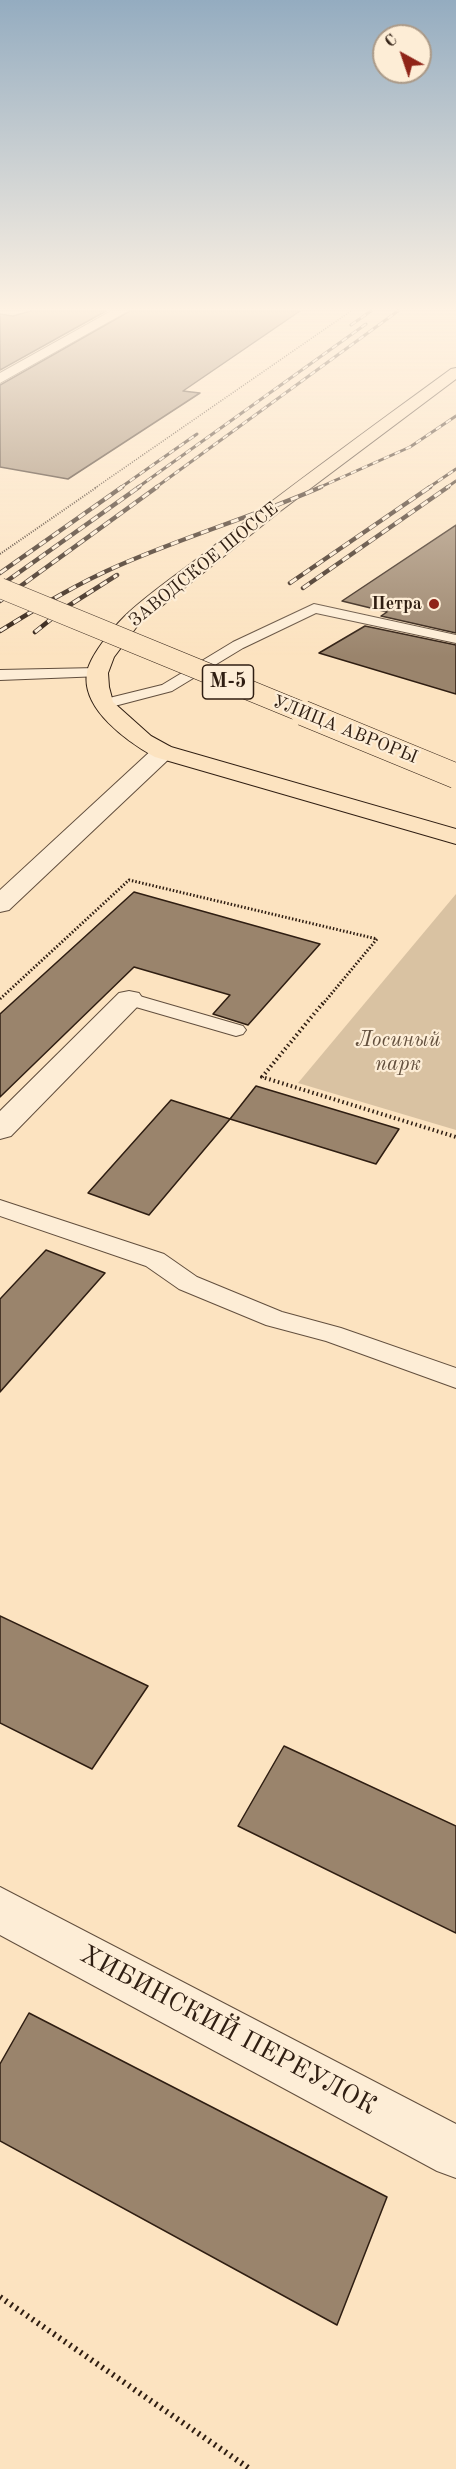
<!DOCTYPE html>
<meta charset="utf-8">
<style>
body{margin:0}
#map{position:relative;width:456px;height:2469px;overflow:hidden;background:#fce3c0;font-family:"Old Standard TT",serif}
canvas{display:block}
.north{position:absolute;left:372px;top:24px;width:60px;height:60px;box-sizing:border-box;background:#fdedd6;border:2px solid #ab9a88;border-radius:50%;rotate:320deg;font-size:16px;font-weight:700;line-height:24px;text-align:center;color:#2f1e12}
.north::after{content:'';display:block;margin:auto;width:21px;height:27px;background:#8f2418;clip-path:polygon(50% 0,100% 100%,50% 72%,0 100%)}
</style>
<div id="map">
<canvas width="456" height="2469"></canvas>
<div class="north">С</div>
</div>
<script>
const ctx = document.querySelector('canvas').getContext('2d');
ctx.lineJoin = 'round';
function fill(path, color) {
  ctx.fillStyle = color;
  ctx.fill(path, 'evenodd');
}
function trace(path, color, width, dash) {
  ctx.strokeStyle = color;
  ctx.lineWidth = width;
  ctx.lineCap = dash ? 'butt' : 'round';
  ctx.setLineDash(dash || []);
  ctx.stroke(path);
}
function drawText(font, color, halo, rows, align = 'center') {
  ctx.font = font + ' "Old Standard TT",serif';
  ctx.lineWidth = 4.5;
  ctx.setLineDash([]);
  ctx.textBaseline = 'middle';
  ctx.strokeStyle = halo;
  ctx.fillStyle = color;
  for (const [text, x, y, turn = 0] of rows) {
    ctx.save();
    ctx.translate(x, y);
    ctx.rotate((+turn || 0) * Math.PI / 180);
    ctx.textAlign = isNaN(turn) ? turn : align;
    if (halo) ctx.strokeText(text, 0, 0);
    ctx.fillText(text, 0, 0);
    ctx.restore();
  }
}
fill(new Path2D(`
 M456,894V1130L298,1083Z`), '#d9c2a2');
const building = new Path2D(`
 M31,311H106L0,370V314L13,316Z
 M130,311H300L183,391L200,393L68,479L0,467V385Z
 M456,525V633L381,616L387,612L342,601Z
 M365,626L456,645V694L319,653Z
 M134,892L320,944L248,1025L213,1014L230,995L134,967L0,1097V1014Z
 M256,1086L399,1129L376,1164L230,1119Z
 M171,1100L230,1119L149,1215L88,1193Z
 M46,1250L105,1273L0,1392V1299Z
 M0,1616L148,1686L92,1769L0,1723Z
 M284,1746L456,1826V1933L238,1826Z
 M29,2013L387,2197L337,2325L0,2141V2064Z`);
fill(building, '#9a846c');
trace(building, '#2f1e12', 1.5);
const service = new Path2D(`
 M314,604L456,635V643L316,613L243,648L172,691L103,709L95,704L97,701L162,685L233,642Z
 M97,668L102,670L105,673L102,676L0,680V670Z
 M129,993L243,1026L246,1030L243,1034L236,1036L122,1003L119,999L122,995Z
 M0,1200L164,1254L197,1277L282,1312L341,1328L456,1368V1388L326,1341L266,1325L179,1289L146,1266L0,1216Z`);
const minor = new Path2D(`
 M111,311H128L0,383V373Z
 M163,745L171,747L174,752L171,757L9,910L0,912V890L155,747Z
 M129,991L139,993L143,999L139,1005L11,1136L0,1139V1111L119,993Z
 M0,1887L456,2124V2178L437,2171L0,1935Z`);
const primary = new Path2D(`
 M456,368V379L279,512L138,625L114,657L108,673L109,687L113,702L151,736L171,747L456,829V844L155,757C128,742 81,709 87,673C89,657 112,629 124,617C147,594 184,570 210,549C289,487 370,428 451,369Z`);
trace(service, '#624f3e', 2);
trace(minor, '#624f3e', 2);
trace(primary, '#2f1e12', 2);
trace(new Path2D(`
 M95,488L351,311`), '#2f1e12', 1.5, [1, 1.5]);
trace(new Path2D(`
 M0,554L97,487`), '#2f1e12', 2, [1, 1.5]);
trace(new Path2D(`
 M0,999L129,880L377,939L322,1005`), '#2f1e12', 3, [1.5, 2]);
trace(new Path2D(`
 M323,1003L262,1077L456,1137`), '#2f1e12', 4, [1.5, 3]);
trace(new Path2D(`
 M0,2297L250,2469`), '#2f1e12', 6, [2, 4.5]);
fill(service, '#fdedd6');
fill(minor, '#fdedd6');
fill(primary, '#fce3c0');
const railFar1 = new Path2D(`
 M351,325L371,311
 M120,488L197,434
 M137,488L366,324
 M155,488L398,311
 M318,488L410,447L456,416
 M428,488L456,469
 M446,488L456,481`);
const rail = new Path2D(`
 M0,573L122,487
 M290,583L430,487
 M0,586L139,487
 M303,588L448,487
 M0,601L157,487
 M0,631C39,607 78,583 120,565C186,536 255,516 321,487
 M35,632L65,608L117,575`);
trace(railFar1, '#2f1e12', 3);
trace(rail, '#2f1e12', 4.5);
trace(railFar1, '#fdedd6', 2, [6]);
trace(rail, '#fdedd6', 3, [8]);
const primaryBridgeFar1 = new Path2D(`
 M0,588L307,714`);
const primaryBridge = new Path2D(`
 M303,713L456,776`);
trace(primaryBridgeFar1, '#2f1e12', 21, []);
trace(primaryBridge, '#2f1e12', 26, []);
trace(primaryBridgeFar1, '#fce3c0', 20);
trace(primaryBridge, '#fce3c0', 25);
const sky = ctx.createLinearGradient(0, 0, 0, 657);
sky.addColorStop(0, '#94acc0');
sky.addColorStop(0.47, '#fef2e3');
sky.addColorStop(1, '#fef2e300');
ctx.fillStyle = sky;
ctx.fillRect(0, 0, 456, 657);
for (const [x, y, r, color] of [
 [434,604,6,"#8f2418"]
]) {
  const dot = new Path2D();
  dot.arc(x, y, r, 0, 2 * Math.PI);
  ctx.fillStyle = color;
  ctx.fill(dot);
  trace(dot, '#fdedd6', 2);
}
drawText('18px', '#2f1e12', '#fdedd6', [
 ["ЗАВОДСКОЕ ШОССЕ",204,565,-39],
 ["УЛИЦА АВРОРЫ",345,730,22]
]);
drawText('bold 18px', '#2f1e12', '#fdedd6', [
 ["Петра",422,604]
], 'right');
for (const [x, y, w] of [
 [228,682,51]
]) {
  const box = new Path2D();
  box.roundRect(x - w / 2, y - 17, w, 34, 4.5);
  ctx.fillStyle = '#fdedd6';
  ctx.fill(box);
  trace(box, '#2f1e12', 1.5);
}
drawText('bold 20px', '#2f1e12', null, [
 ["М-5",228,682]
]);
drawText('italic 21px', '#624f3d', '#fdedd6', [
 ["Лосиный",398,1040],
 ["парк",398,1064]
]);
drawText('26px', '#2f1e12', '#fdedd6', [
 ["ХИБИНСКИЙ ПЕРЕУЛОК",228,2031,28]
]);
</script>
